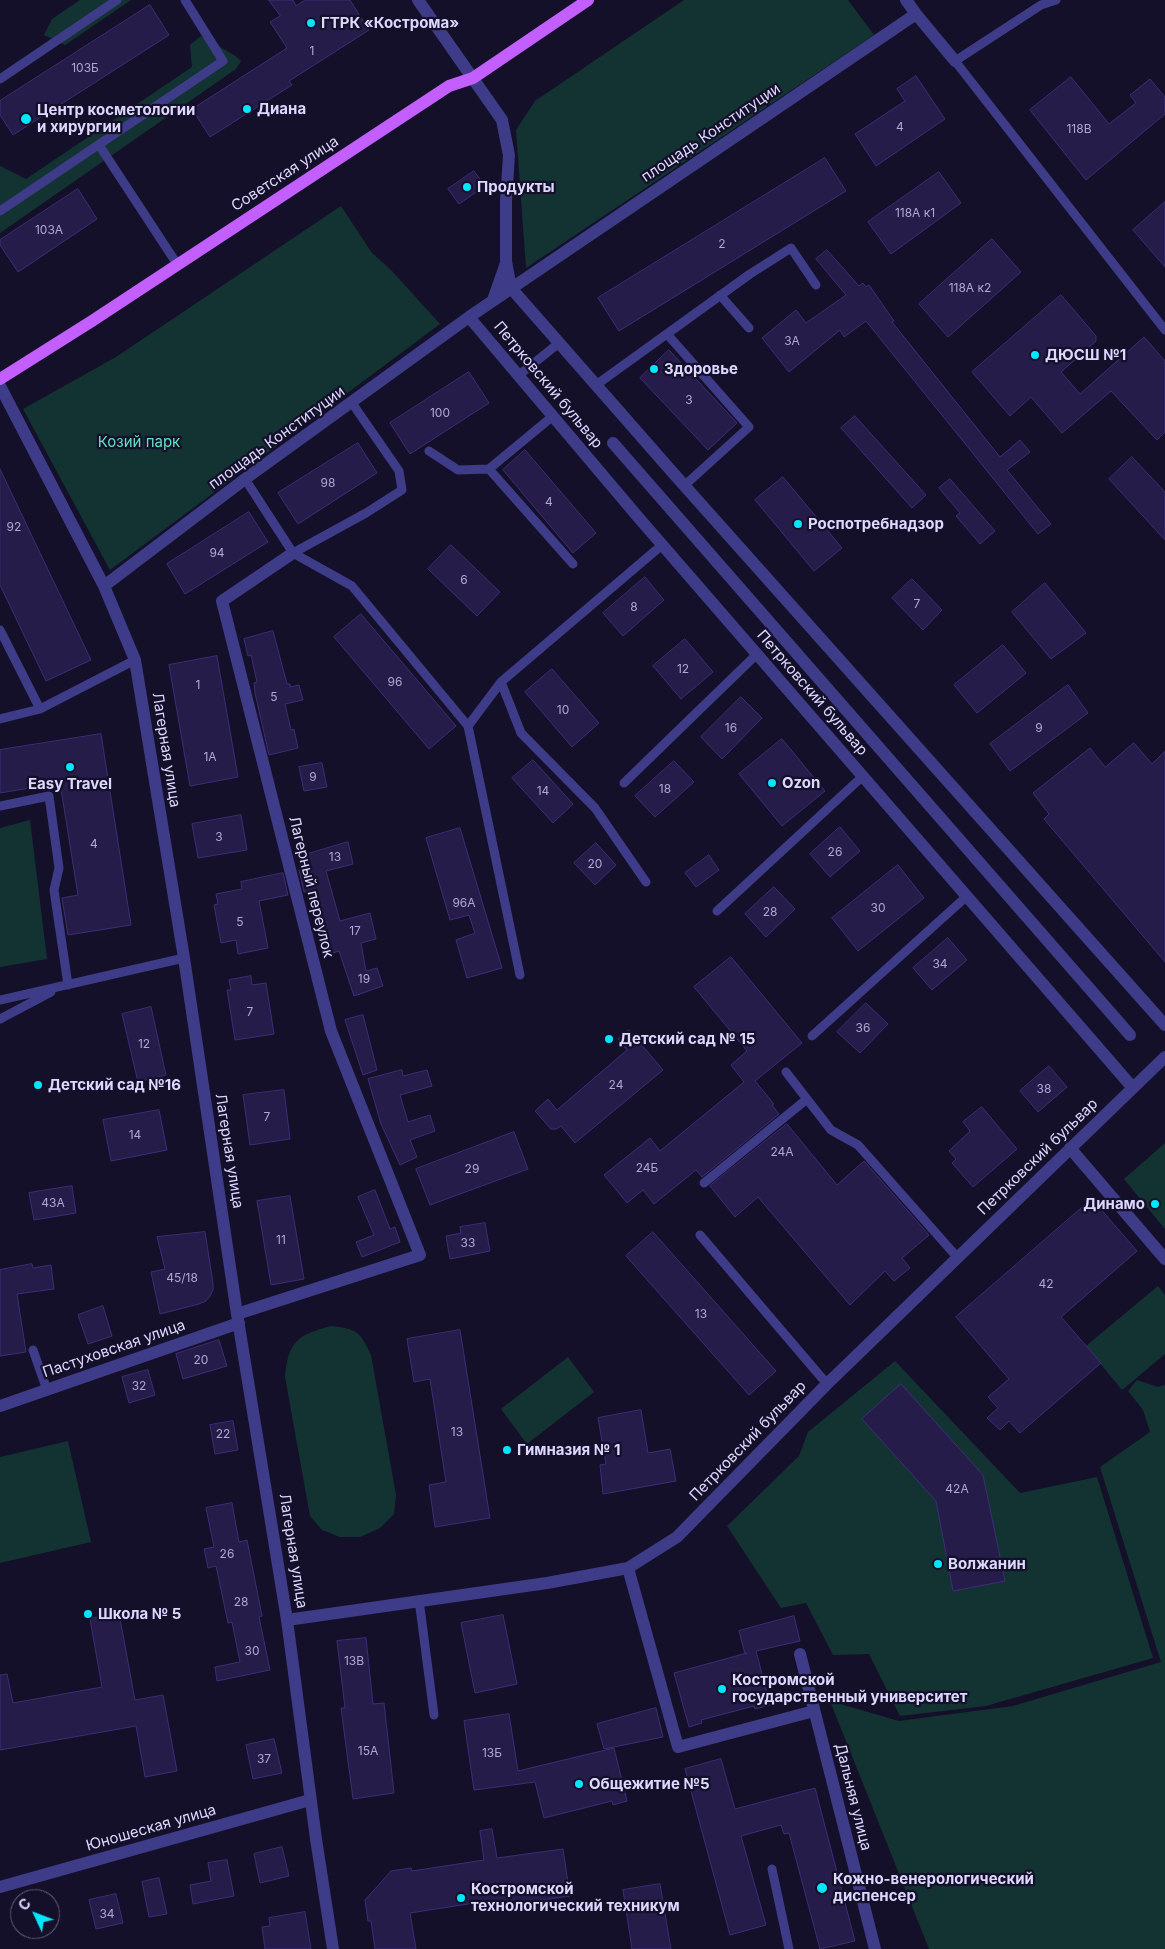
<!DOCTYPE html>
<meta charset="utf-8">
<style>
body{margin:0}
#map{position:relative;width:1165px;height:1949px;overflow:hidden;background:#141029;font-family:Inter,sans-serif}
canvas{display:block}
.north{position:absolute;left:10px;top:1889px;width:50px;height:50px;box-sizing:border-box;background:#141029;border:1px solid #64607f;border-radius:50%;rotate:313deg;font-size:14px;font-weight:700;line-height:20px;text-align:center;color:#dcd8ff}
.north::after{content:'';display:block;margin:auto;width:18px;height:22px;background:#04e6ff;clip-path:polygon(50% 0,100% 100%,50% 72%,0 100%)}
</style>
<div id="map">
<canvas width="1165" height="1949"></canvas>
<div class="north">С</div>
</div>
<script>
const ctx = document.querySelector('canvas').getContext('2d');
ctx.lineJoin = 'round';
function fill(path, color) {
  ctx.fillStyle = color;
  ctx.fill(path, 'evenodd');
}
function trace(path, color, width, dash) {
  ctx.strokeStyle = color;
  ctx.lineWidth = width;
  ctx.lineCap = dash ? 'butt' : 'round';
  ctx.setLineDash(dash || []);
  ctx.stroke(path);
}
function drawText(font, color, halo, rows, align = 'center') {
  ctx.font = font + ' Inter,sans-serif';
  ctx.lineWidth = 4.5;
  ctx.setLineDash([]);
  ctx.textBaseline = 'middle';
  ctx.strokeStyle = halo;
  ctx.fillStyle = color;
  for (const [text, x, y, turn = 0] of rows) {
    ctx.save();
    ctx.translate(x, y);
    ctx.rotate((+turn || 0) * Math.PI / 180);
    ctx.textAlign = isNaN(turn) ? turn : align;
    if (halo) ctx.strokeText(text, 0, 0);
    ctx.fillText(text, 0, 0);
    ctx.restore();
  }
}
fill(new Path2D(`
 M80,0H131L65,45L44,35L52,19Z
 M684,0H848L874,35L526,268L516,130L535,101Z
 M201,36L234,55L241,61L236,69L0,233V166L26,179L192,67L190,45Z
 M341,206L372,253L392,271L440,324L110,570L23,409L116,357Z
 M30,820L47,959L0,967V828Z
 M1165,1143V1229L1124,1179Z
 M1158,1286L1165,1295V1354L1122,1390L1086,1346Z
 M331,1326C357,1329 360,1331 371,1355L396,1495L394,1514L380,1528L360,1537H340L322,1530L310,1516L285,1377C288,1341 298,1335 331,1326Z
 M568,1357L594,1392L527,1444L501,1409Z
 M895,1361L1020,1493L1097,1477L1153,1658L986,1706L900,1716L869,1654L833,1655L806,1603L781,1608L727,1526L799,1456L808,1432Z
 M1137,1380L1158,1387L1165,1385V1949H929L830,1701L899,1721L1013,1706L1161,1662L1100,1467L1150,1432L1143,1410L1128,1391Z
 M68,1441L91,1542L0,1563V1457Z`), '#133332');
const building = new Path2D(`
 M269,0H293L296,6L305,0H350L369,30L289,81L292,85L210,137L192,109L287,48L270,22L280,16Z
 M150,5L169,35L13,135L0,115V101Z
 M916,76L945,119L876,166L855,134L905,101L897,89Z
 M1071,77L1109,124L1136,103L1130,95L1150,79L1165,97V114L1086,180L1030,110Z
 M825,158L846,191L619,331L598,298Z
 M474,171L485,186L459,204L448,189Z
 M939,172L961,203L891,254L868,222Z
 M78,189L97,219L18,272L0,245V240Z
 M1165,202V267L1133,230Z
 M992,239L1021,272L948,337L919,304Z
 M827,250L859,286L863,283L866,287L869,285L894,321L892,322L1000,457L1020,440L1030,452L1007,470L1051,524L1038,534L866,321L844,337L840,330L789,372L762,338L796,310L806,323L846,295L816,259Z
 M1061,295L1096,336V341L1061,372L1080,394L1144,337L1165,361V432L1157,440L1111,391L1062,433L1031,397L1010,416L972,372Z
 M669,350L737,423L708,450L640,378Z
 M469,372L489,403L410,454L390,423Z
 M855,416L926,495L912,508L841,428Z
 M358,443L377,473L298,524L278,493Z
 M525,450L596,533L573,553L503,470Z
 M1132,457L1165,492V540L1109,479Z
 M0,469L91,660L46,681L0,585Z
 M783,477L842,548L814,571L755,500Z
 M950,479L995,531L980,544L956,516L960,513L939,488Z
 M249,512L268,542L185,594L167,564Z
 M451,545L500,592L477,616L428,569Z
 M645,577L664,600L623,636L603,613Z
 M912,579L942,610L923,630L892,598Z
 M1045,583L1086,633L1051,659L1012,612Z
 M361,614L456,726L429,749L334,637Z
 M273,631L287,684H290V687L299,685L303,700L285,704L291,730L294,729L298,748L269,755L255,693L254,683L257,682L251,655L248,656L244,639Z
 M685,639L713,672L681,699L653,666Z
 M1003,645L1026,673L977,713L954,685Z
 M217,656L238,777L190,786L169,665Z
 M552,669L599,723L572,747L525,692Z
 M1068,685L1088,713L1010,771L990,744Z
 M741,697L762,718L722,759L701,737Z
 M101,734L131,925L68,935L62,898L78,895L60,783L0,793V750Z
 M782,739L825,791L782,826L739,774Z
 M1134,743L1152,764L1165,751V962L1044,819L1049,814L1033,793L1090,748L1105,767Z
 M533,760L573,804L553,823L512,778Z
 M674,761L694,782L655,817L635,796Z
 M322,763L327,787L304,791L299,767Z
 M241,815L247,850L198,858L192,824Z
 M840,827L860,851L830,877L810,854Z
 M460,828L502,968L467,978L456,940L475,933L469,915L450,920L426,838Z
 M348,842L353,864L326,871L340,921L370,913L376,939L361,943L366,971L377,968L383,986L354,996L339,951L330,954L318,913L316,914L310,891L304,892L299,870H301L298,857Z
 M596,843L616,865L595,885L574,863Z
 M709,855L719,870L696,887L685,873Z
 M898,865L924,898L858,951L832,918Z
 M283,873L288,895L259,901L268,948L238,954L236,940L221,943L214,905L218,904L216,894L242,889L241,882Z
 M774,887L795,909L766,937L745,914Z
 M948,938L967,960L932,990L913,968Z
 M731,957L802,1043L755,1081L774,1104L772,1105L779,1114L702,1177L696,1170L654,1204L643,1190L627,1203L604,1175L650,1138L660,1151L744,1082L731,1065L747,1051L694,987Z
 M251,976L252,985L266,983L274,1034L235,1040L227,990H231L229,980Z
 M866,1003L888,1024L860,1053L837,1032Z
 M151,1007L166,1075L138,1082L122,1014Z
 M363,1015L377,1070L363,1075L345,1020Z
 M629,1030L663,1070L575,1143L561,1126L556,1129H551L535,1111L548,1099L557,1110L627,1050L618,1039Z
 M1049,1066L1067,1087L1038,1112L1020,1091Z
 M402,1070L403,1076L427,1070L432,1086L400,1095L408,1122L430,1115L435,1131L410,1140L417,1157L400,1165L381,1124L368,1079Z
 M284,1090L290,1139L250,1145L243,1095Z
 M982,1107L1017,1149L973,1187L952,1163L956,1159L949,1151L970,1131L963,1122Z
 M159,1110L167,1150L111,1161L103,1120Z
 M787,1124L837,1185L864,1161L929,1235L902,1258L910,1268L894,1281L885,1271L850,1305L758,1197L735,1217L710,1186Z
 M514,1132L528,1169L430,1205L416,1169Z
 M72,1186L76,1213L34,1220L29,1193Z
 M375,1190L390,1229L395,1227L400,1242L362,1257L356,1242L374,1235L358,1197Z
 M290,1196L304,1279L271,1285L257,1201Z
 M1092,1199L1137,1251L1061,1317L1101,1363L1020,1433L1009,1421L1000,1430L987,1418L998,1408L988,1397L1009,1379L956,1317Z
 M485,1223L490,1251L450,1259L446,1236L461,1233L460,1227Z
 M205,1232L213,1283V1290L210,1296L206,1301L199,1304L160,1314L151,1272L165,1269L157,1237Z
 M653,1232L776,1371L749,1395L626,1256Z
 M32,1264L33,1268L51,1265L54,1289L17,1294L26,1352L0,1356V1270Z
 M103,1306L112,1336L88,1344L78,1315Z
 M460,1330L490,1518L435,1527L429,1485L446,1482L430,1379L414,1382L407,1339Z
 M219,1340L227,1366L183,1379L176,1354Z
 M148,1370L155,1395L129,1403L122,1377Z
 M901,1384L983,1475L1005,1581L953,1591L936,1501L862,1419Z
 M641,1410L648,1453L670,1449L676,1481L603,1494L600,1465L606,1464L598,1418Z
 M233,1421L238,1450L215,1454L210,1425Z
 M232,1503L239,1542L247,1540L262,1616L259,1617L270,1670L217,1681L215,1667L240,1662L232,1622L228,1623L216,1566L208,1568L204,1549L214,1547L206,1508Z
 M119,1613L135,1700L163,1695L177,1771L145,1777L136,1726L0,1750V1675L7,1674L13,1703L102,1687L90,1619Z
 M503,1615L517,1684L475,1693L461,1623Z
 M794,1616L800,1641L756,1651L770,1705L755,1709L754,1706L701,1720L702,1723L689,1727L674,1673L747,1653L745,1654L739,1631Z
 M366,1638L373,1704L384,1703L394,1793L353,1799L341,1708H345L337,1641Z
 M656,1708L663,1737L604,1749L597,1724Z
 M509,1714L518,1771L614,1748L627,1801L613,1805L612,1801L544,1818L535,1782L474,1790L464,1721Z
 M274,1739L282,1773L253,1779L246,1745Z
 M721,1759L735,1809L815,1788L855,1941L820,1949L789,1833L784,1834L781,1825L741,1836L766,1925L730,1935L685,1769Z
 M492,1829L497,1858L563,1849L570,1896L482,1909L481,1902L410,1913L416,1949H375L371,1921H368L365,1900L391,1871L411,1868L412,1871L484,1860L480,1831Z
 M282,1847L289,1876L260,1883L254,1854Z
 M227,1860L234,1896L193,1904L190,1885L211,1881L208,1863Z
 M159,1878L167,1914L149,1917L142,1882Z
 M660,1884L671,1949H632L623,1890Z
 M116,1894L123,1923L96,1929L89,1900Z
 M305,1912L311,1949H265L262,1927L270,1926L269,1918Z`);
fill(building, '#251c4a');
trace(building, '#3c2e76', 1);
trace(new Path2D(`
 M1056,0L1041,5L955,61L1165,330
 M0,79L117,0
 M99,145L177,264
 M0,211L223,61L185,0
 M720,295L749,328
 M667,334L749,427L685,485
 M519,375L559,343
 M596,385L750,274L791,248L816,285
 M553,416L489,469L573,564
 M429,451L458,470L489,469
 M245,479L293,553L352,586L468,726
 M293,553L366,513L402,490L399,471L352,403
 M0,630L40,709
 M501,682L521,733L595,808L646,882
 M0,719L40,709L135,660
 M624,783L757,654
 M0,806L49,796L59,868L54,890L68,985
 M717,911L863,776
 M520,975L468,726L501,682L662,545
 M0,1000L184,958
 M0,1019L51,992
 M812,1036L967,896
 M786,1072L831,1130L858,1145L957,1257
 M704,1183L807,1099
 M700,1235L827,1384
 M33,1350L47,1390
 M419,1600L434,1715
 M772,1869L789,1949`), '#3e3b88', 9);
trace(new Path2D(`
 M613,443L1130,1035`), '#3e3b88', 12);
trace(new Path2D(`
 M418,0L502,120L509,155L506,201V261L511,288L674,474L1165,1025
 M916,14L955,61
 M493,300L506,263
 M469,317L638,517L1133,1088
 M0,386L104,586L135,660L184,958L237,1314L287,1620L316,1839L333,1949
 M104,586L245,479L469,317L916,14L906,0
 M1070,1148L1165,1259
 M237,1314L420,1255L331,1031L222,601L293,553
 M0,1406L239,1323
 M628,1568L678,1747L814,1711
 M287,1620L547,1583L628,1568L677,1537L827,1384L1165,1057
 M800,1654L875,1949
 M0,1887L310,1800`), '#3e3b88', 12);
trace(new Path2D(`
 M0,379L92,321L449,86L473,78L588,0`), '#c35fff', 12);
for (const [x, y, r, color] of [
 [311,23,5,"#04e6ff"],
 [247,109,5,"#04e6ff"],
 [26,119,6,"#04e6ff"],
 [467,187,5,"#04e6ff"],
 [1035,355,5,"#04e6ff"],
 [654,369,5,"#04e6ff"],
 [798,524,5,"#04e6ff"],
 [70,767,5,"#04e6ff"],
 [772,783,5,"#04e6ff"],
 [609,1039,5,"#04e6ff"],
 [38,1085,5,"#04e6ff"],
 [1155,1204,5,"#04e6ff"],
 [507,1450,5,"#04e6ff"],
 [938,1564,5,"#04e6ff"],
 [88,1614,5,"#04e6ff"],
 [722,1689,5,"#04e6ff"],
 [579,1784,5,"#04e6ff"],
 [822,1888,6,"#04e6ff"],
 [461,1898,5,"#04e6ff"]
]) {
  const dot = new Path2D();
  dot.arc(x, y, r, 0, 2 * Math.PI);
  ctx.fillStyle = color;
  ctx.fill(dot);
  trace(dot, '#141029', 2);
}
drawText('12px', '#aea9d2', null, [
 ["1",312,51],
 ["103Б",85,68],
 ["4",900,127],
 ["118В",1079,129],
 ["118А к1",915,213],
 ["103А",49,230],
 ["2",722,244],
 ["118А к2",970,288],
 ["3А",792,341],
 ["3",689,400],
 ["100",440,413],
 ["98",328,483],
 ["4",549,502],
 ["92",14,527],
 ["94",217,553],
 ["6",464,580],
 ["7",917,604],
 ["8",634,607],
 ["12",683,669],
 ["96",395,682],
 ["1",198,685],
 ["5",274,697],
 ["10",563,710],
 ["16",731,728],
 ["9",1039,728],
 ["1А",210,757],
 ["9",313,777],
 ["18",665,789],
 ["14",543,791],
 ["3",219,837],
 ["4",94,844],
 ["26",835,852],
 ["13",335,857],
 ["20",595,864],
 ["96А",464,903],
 ["30",878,908],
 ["28",770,912],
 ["5",240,922],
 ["17",355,931],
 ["34",940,964],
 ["19",364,979],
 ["7",250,1012],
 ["36",863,1028],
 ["12",144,1044],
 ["24",616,1085],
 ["38",1044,1089],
 ["7",267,1117],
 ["14",135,1135],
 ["24А",782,1152],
 ["24Б",647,1168],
 ["29",472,1169],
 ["43А",53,1203],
 ["11",281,1240],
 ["33",468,1243],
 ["45/18",182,1278],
 ["42",1046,1284],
 ["13",701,1314],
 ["20",201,1360],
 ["32",139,1386],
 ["13",457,1432],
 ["22",223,1434],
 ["42А",957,1489],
 ["26",227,1554],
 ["28",241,1602],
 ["30",252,1651],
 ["13В",354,1661],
 ["15А",368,1751],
 ["13Б",492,1753],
 ["37",264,1759],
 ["34",107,1914]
]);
drawText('bold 15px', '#dcd8ff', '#141029', [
 ["ГТРК «Кострома»",321,23],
 ["Диана",257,109],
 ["Центр косметологии",37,110],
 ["и хирургии",37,127],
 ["Продукты",477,187],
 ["ДЮСШ №1",1045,355],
 ["Здоровье",664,369],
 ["Роспотребнадзор",808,524],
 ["Ozon",782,783],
 ["Easy Travel",70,784,"center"],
 ["Детский сад № 15",619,1039],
 ["Детский сад №16",48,1085],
 ["Динамо",1145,1204,"right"],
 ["Гимназия № 1",517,1450],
 ["Волжанин",948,1564],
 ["Школа № 5",98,1614],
 ["Костромской",732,1680],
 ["государственный университет",732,1697],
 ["Общежитие №5",589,1784],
 ["Кожно-венерологический",833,1879],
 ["диспенсер",833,1896],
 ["Костромской",471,1889],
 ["технологический техникум",471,1906]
], 'left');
drawText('15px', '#dcd8ff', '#141029', [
 ["площадь Конституции",711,133,-34],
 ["Советская улица",285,174,-33],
 ["Петрковский бульвар",548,385,50],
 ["площадь Конституции",277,438,-36],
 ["Петрковский бульвар",812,693,49],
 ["Лагерная улица",166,750,81],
 ["Лагерный переулок",311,887,76],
 ["Лагерная улица",229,1151,81],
 ["Петрковский бульвар",1038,1157,-44],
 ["Пастуховская улица",114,1349,-19],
 ["Петрковский бульвар",748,1441,-46],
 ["Лагерная улица",293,1551,81],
 ["Дальняя улица",853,1797,76],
 ["Юношеская улица",151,1828,-16]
]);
drawText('15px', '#62e1c1', '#141029', [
 ["Козий парк",139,442]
]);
</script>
